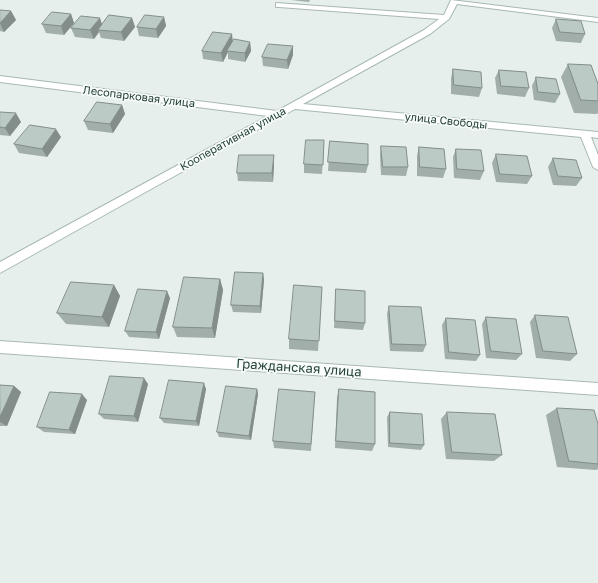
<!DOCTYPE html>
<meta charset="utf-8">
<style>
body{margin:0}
canvas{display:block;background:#e6efeb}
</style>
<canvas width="598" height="583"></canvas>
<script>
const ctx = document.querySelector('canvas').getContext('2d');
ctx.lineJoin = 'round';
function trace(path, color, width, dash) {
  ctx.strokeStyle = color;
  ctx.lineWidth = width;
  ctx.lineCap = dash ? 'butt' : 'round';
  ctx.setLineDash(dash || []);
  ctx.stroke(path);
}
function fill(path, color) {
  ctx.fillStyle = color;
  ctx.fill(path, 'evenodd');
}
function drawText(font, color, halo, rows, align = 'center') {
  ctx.font = font + ' "Golos Text",sans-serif';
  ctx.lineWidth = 3.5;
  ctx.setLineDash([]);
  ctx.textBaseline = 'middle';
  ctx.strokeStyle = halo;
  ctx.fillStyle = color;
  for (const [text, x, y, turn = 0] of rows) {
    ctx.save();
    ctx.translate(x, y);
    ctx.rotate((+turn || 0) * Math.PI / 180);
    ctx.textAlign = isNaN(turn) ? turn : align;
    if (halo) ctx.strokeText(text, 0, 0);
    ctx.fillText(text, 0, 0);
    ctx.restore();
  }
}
const street = new Path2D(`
 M451,0L598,18V22L457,4L449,19L430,34L303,104L598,132V138L591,137L598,155V170L593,167L581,137L295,109L0,273V262L268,116L0,82V76L277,111L424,30L439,19L279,7H276V3L444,15Z
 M0,341L598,383V395L0,353Z`);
trace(street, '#a8b8b2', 2);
fill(street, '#fff');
fill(new Path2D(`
 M291,0H310L309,2Z
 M0,10L11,11L16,20L4,32L0,31Z
 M71,14L74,23L64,35L46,33L42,24Z
 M164,17L166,26L158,38L139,36L137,27Z
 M132,18L135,27L124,41L101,38L99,32L94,39L75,37L71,28L102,24Z
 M556,19L585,34L581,43L556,41L552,28Z
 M232,34V42H250L251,51L245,62L228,59V52L223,62L203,59L202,51Z
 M293,46V55L288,69L263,66L262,57Z
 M568,64L598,84V113L597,114L574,113L561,77Z
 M453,69L482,88L479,97L451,94V78Z
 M499,70L529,88L525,97L497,94L495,78Z
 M536,77L560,94L555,103L534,100L532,86Z
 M122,105L125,114L113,133L88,130L84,121Z
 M0,112L21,122L10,136L0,135Z
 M61,137L47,157L19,153L14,144Z
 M324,140L322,174L304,173V164Z
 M330,141L368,165L366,173L328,171Z
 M381,146L408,167L406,176L381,175L380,155Z
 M419,147L446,169L443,178L417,176V156Z
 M456,149L484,171L480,180L454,178L453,157Z
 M496,154L532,176L527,184L496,182L492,163Z
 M274,155V164L273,182L238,181L237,173Z
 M553,158L582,178L576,186L553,185L548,167Z
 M263,273L264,280L261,313L233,312L231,305Z
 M220,279L223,290L215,338L177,337L173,327Z
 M114,285L120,296L109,327L66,324L57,313Z
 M322,287L318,351L289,349V339Z
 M336,289L365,323L363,330L334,328Z
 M170,298L159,339L129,337L125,331Z
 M389,306L426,345L423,352L390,351L387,314Z
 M535,315L577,354L570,361L536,358L530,322Z
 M486,317L522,354L516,360L486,358L482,324Z
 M446,318L480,355L476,361L445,359L442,325Z
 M148,384L138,422L104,419L99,414Z
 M0,385L14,386L21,392L7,426H0Z
 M206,389L199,426L164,423L160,418Z
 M257,389L258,394L251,440L219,437L217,432Z
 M339,389L375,444L372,451L335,448L337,398Z
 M315,392L311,451L274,448L273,441Z
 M87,400L75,434L44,432L37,427Z
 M557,408L598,424V469L596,470L557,467L546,415Z
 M390,412L424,445L421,450L388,447L387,417Z
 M447,412L502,455L494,461L446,459L441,419Z`), '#a1aea9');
fill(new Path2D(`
 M11,11L16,20L4,32L0,23Z
 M71,14L74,23L64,35L61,26Z
 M164,17L166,26L158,38L156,29Z
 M100,18L103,27L98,30L99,32L94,39L90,30Z
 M132,18L135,27L124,41L121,32Z
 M232,34L233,43L227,51L228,52L223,62L221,53Z
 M250,42L251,51L245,62V53Z
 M293,46V55L288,69L287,60Z
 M122,105L125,114L113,133L110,124Z
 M16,113L21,122L10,136L5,128Z
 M56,129L61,137L47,157L42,149Z
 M274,155V164L273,182L272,173Z
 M263,273L264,280L261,313L260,306Z
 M220,279L223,290L215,338L212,328Z
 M114,285L120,296L109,327L102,317Z
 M167,291L170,298L159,339L156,332Z
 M144,378L148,384L138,422L134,416Z
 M204,383L206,389L199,426L196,421Z
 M14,386L21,392L7,426L0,422V417Z
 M257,389L258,394L251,440L249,436Z
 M82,394L87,400L75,434L69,430Z`), '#838d89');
const building = new Path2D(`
 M0,10L11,11L0,23Z
 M52,12L71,14L61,26L42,24Z
 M109,15L132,18L121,32L98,30Z
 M145,15L164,17L156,29L137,27Z
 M81,16L100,18L90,30L71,28Z
 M556,19L581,21L585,34L560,32Z
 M213,32L232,34L221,53L202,51Z
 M234,39L250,42L245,53L227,51Z
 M268,44L293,46L287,60L262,57Z
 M568,64L591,65L598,84V101L581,100Z
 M453,69L481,72L482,88L454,85Z
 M499,70L526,72L529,88L501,86Z
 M536,77L556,79L560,94L538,92Z
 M97,102L122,105L110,124L84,121Z
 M0,112L16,113L5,128L0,127Z
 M30,125L56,129L42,149L14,144Z
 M306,140H324L323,165L304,164Z
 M330,141L368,144V165L328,162Z
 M381,146L406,147L408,167H383Z
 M419,147L444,149L446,169L420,167Z
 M456,149L481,150L484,171L457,169Z
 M496,154L527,156L532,176L500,174Z
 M239,155H274L272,173H237Z
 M553,158L576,160L582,178L558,176Z
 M235,272L263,273L260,306L231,305Z
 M184,277L220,279L212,328L173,327Z
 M71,282L114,285L102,317L57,313Z
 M294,285L322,287L319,341L289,339Z
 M138,289L167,291L156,332L125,331Z
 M336,289L365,291V323L335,321Z
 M389,306L421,307L426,345L392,344Z
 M535,315L568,317L577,354L543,351Z
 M486,317L516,319L522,354L491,351Z
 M446,318L475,320L480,355L449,352Z
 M110,376L144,378L134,416L99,414Z
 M169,380L204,383L196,421L160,418Z
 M0,385L14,386L0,417Z
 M226,386L257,389L249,436L217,432Z
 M279,389L315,392L311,444L273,441Z
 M339,389L375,392V444L336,441Z
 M50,392L82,394L69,430L37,427Z
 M557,408L594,410L598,424V464L569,461Z
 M390,412L422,414L424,445L390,443Z
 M447,412L495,414L502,455L452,452Z`);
fill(building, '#bbcac4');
trace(building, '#838d89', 1);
drawText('11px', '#24423a', '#f7fbf9', [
 ["Лесопарковая улица",139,97,7],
 ["улица Свободы",446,121,6],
 ["Кооперативная улица",233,139,-29]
]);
drawText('13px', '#24423a', '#f7fbf9', [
 ["Гражданская улица",299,368,4]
]);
</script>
